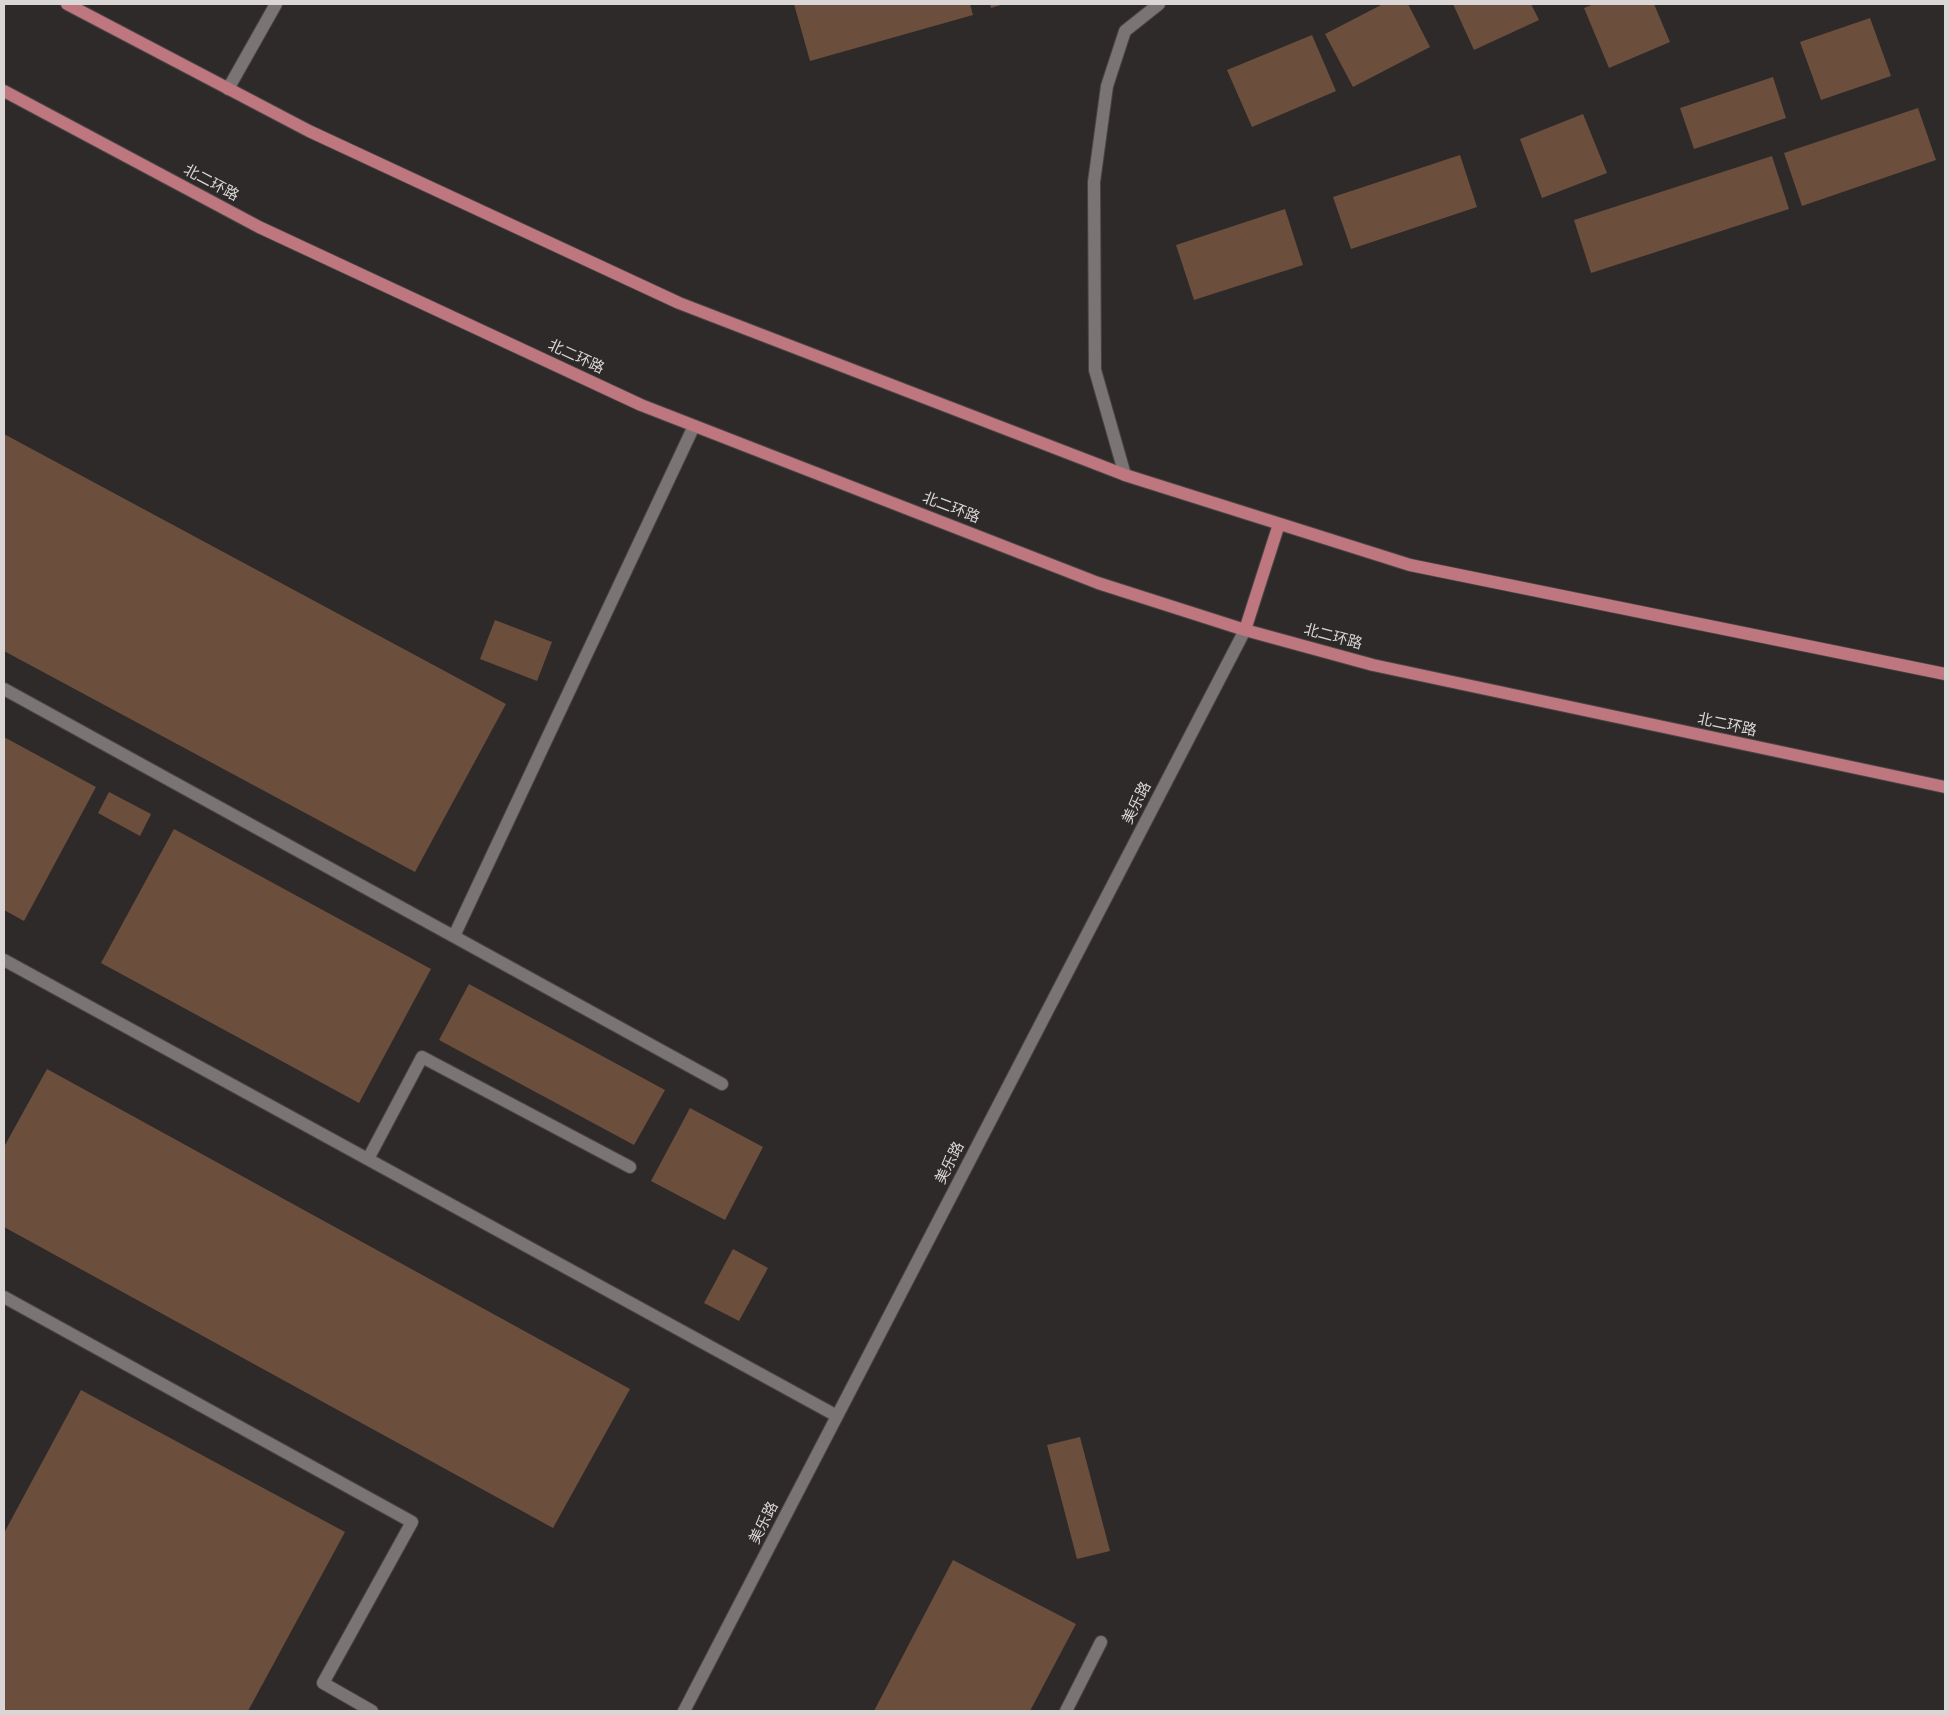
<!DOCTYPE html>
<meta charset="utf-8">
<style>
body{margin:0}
#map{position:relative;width:1949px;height:1715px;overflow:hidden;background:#2e2a29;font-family:"Work Sans",sans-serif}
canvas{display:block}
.frame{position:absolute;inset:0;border:5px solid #d9d6d5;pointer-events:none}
</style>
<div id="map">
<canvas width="1949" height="1715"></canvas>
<div class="frame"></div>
</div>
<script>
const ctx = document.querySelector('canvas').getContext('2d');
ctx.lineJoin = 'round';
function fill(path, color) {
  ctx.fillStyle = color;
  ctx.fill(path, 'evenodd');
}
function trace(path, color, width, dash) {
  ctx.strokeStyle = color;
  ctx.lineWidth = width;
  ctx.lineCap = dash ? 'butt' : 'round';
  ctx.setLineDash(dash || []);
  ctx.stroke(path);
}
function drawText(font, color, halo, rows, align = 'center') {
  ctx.font = font + ' "Work Sans","Noto Sans SC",sans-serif';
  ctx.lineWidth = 4;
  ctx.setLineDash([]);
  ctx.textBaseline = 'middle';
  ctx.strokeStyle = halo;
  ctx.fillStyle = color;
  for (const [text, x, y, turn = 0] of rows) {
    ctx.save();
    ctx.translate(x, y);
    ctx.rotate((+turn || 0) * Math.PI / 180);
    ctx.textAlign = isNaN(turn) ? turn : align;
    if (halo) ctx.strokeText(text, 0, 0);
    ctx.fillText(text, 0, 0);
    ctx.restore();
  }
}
fill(new Path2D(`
 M794,4H970L973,15L810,61Z
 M990,4H1004L991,8Z
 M1383,4H1408L1430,47L1353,87L1325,34Z
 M1453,4H1531L1539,20L1474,50Z
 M1594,4H1654L1670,42L1609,68L1584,8Z
 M1870,18L1891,76L1821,100L1800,42Z
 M1312,35L1336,91L1252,127L1227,70Z
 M1773,77L1786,118L1694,149L1680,108Z
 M1918,108L1936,160L1802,206L1784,153Z
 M1583,114L1607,173L1542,198L1520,139Z
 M1460,155L1477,207L1351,249L1333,197Z
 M1772,156L1789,209L1591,273L1574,220Z
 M1285,209L1303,265L1194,300L1176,245Z
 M4,434L506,704L415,872L4,651Z
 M495,620L552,642L537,681L480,659Z
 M4,737L96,787L24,921L4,910Z
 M109,792L151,814L140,836L98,813Z
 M174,829L431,969L359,1103L101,963Z
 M469,984L665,1090L634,1145L439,1040Z
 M47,1069L630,1389L553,1528L4,1227V1147Z
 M690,1108L763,1147L725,1220L651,1181Z
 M733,1249L768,1268L739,1321L704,1303Z
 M81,1390L345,1532L248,1711H4V1533Z
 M1080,1437L1110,1551L1077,1559L1047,1445Z
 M953,1560L1076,1624L1030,1711H874Z`), '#6c4e3d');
const minor = new Path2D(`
 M228,89L276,4
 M1125,475L1095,370L1094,182L1107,86L1125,31L1159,4
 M4,689L722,1084
 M454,936L694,426
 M4,960L837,1416
 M368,1159L422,1057L630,1167
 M4,1297L412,1522L323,1683L372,1711
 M684,1711L1245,630
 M1066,1711L1101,1642`);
const major = new Path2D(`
 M67,4L309,131L679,303L1125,475L1410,565L1945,674
 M4,91L259,227L641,405L1098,583L1245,630L1373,665L1945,787
 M1245,630L1279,524`);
trace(minor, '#494545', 14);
trace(major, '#494545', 14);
trace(minor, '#7a7574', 12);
trace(major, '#be767f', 12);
drawText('15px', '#d9d6d5', '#2e2a29', [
 ["北二环路",211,183,28],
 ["北二环路",576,357,25],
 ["北二环路",951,508,21],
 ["北二环路",1333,637,15],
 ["北二环路",1727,725,12],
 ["美乐路",1137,803,-63],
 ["美乐路",950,1163,-63],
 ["美乐路",764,1523,-63]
]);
</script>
